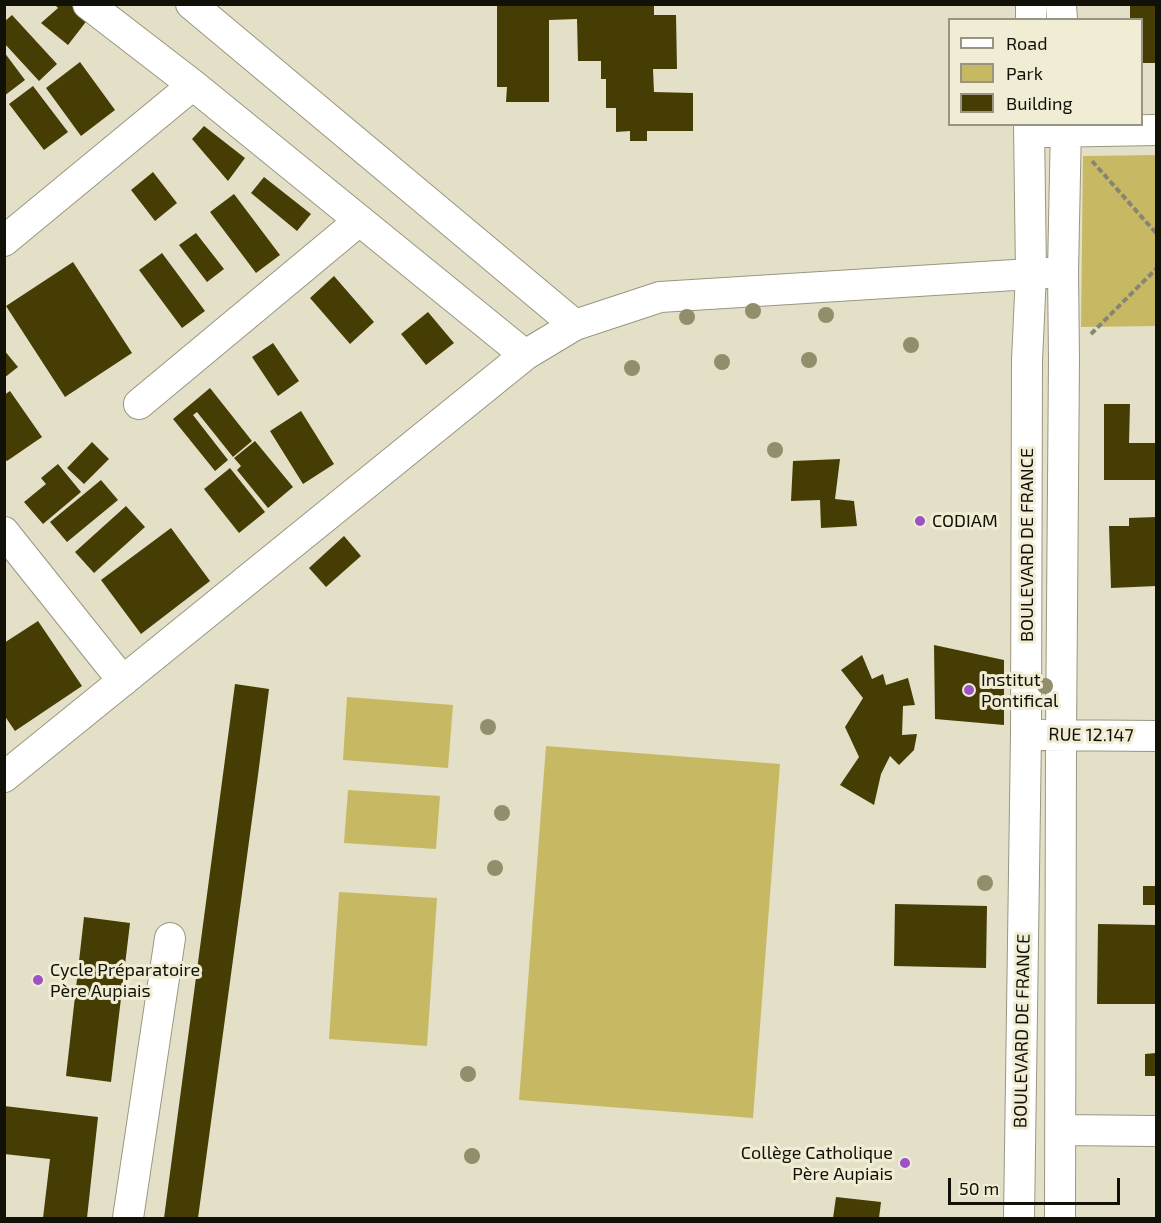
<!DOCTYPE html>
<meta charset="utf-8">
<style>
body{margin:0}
#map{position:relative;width:1161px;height:1223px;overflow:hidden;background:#e3e0c7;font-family:"Exo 2",sans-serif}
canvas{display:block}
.frame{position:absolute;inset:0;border:6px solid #121108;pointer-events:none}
.legend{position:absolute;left:948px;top:18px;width:195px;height:108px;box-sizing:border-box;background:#f0edd4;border:2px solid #979582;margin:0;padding:8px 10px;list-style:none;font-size:18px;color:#121108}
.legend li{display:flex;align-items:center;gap:12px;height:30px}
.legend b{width:30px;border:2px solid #979582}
.scale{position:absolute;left:948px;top:1178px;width:172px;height:27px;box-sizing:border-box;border:3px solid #121108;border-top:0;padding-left:8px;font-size:18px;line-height:21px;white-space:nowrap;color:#121108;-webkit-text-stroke:4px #f0edd4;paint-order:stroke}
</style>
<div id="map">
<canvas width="1161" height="1223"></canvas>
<div class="frame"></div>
<ul class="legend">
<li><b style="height:8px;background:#fff"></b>Road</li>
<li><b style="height:16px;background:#c7b964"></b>Park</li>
<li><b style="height:16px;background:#453d03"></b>Building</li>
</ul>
<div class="scale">50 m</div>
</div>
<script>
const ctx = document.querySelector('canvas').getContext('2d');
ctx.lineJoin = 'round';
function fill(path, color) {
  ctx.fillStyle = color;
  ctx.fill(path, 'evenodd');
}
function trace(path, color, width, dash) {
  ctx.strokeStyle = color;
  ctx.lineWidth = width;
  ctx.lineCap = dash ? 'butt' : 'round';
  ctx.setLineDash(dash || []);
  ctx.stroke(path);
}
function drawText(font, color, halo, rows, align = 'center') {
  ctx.font = font + ' "Exo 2",sans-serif';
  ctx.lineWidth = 6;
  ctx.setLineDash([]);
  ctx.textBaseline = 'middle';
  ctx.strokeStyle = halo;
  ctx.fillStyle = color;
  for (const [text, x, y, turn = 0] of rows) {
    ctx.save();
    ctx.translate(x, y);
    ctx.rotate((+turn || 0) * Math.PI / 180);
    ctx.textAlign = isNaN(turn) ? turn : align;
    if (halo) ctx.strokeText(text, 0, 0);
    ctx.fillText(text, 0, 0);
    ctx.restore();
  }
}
fill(new Path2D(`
 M1156,155V326L1081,327L1083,156Z
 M347,697L453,705L448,768L343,760Z
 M546,746L780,764L753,1118L519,1100Z
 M348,790L440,796L436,849L344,843Z
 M339,892L437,898L427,1046L329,1039Z`), '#c7b964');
fill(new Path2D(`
 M54,4H82L92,14L68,45L41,23L58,8Z
 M497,4H654V15H676L677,69H653L654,92L693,93V131H647V141H630V131L616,132V108H606V79H601V61H578L577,19L549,20V102H506L507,87H497Z
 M1130,4H1156V63H1142V20H1130Z
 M12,15L57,64L39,81L4,43V22Z
 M4,52L25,80L4,96Z
 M80,62L115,110L81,136L46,88Z
 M33,86L68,132L44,150L9,104Z
 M204,126L245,158L228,181L192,139Z
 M153,172L177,203L155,221L131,190Z
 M264,177L311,214L297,231L251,193Z
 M234,194L280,255L256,273L210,212Z
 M196,233L224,269L207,282L179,245Z
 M162,253L205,311L182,328L139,270Z
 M73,262L132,353L65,397L6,306Z
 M334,276L374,322L350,344L310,298Z
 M428,312L454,343L426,365L401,334Z
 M273,343L299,381L278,396L252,357Z
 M4,350L18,367L4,378Z
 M210,388L252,441L233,457L197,412L193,415L228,460L215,471L173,419Z
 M10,391L42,437L7,461L4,458V395Z
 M1104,404H1130L1129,443H1156V480H1104Z
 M301,411L334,464L303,484L270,431Z
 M255,441L293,487L268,508L237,470L241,466L234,458Z
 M92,442L109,459L84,484L67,468Z
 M840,459L835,499L854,501L857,526L821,528L820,500L791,501L793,461Z
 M58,464L81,492L43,524L24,502L46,484L41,478Z
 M230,468L265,512L239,533L204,489Z
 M101,480L118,500L67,542L50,522Z
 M126,506L145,527L94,573L75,552Z
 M1156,517V586L1111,588L1109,526H1129V518Z
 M171,528L210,581L141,634L101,580Z
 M344,536L361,556L326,587L309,568Z
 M38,621L82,686L15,731L4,715V643Z
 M934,645L1004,660V725L935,719Z
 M862,655L872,679L883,674L886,685L908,678L915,705L903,706L902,735L917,734L914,750L899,765L890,756L881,774L874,805L840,785L859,757L845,727L863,698L841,670Z
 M235,684L269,689L258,775L198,1218H164Z
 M1143,886H1156V905H1143Z
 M895,904L987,906L986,968L894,966Z
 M84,917L130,923L111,1082L66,1076Z
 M1098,924L1156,925V1004H1097Z
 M1156,1053V1076H1145V1054Z
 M4,1106L98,1117L87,1218H43L50,1159L4,1154Z
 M836,1197L881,1202L879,1218H833Z`), '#453d03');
const minor = new Path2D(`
 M88,4L193,85L525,355
 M191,4L575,325
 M1061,4L1062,20
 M1031,20V4
 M1046,132L1156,130
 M4,241L193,85
 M139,404L359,221
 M4,532L123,681
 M1041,735L1156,736
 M4,777L525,355L575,325L660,297L1063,272
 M1061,1130L1156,1131
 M128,1218L170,938
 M1019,1218L1026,734L1027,360L1031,274L1029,124
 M1060,1218L1061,736L1064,359L1063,272L1066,124`);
trace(minor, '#9a9680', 32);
trace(new Path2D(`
 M1092,161L1156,233
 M1091,334L1156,269`), '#878573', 4, [6, 3]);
trace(minor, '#fff', 30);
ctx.fillStyle = '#928d6b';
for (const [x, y] of [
 [753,311],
 [826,315],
 [687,317],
 [911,345],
 [809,360],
 [722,362],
 [632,368],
 [775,450],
 [1045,686],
 [488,727],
 [502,813],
 [495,868],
 [985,883],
 [468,1074],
 [472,1156]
]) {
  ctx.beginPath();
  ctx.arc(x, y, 8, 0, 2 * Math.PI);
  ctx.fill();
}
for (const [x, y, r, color] of [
 [920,521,6,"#9b53c7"],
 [969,690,6,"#9b53c7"],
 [38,980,6,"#9b53c7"],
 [905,1163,6,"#9b53c7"]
]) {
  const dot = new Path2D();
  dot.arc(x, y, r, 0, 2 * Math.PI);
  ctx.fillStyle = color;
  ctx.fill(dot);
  trace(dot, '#f0edd4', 2);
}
drawText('18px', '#121108', '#f0edd4', [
 ["CODIAM",932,521],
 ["Institut",981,680],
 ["Pontifical",981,701],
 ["Cycle Préparatoire",50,970],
 ["Père Aupiais",50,991],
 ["Collège Catholique",893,1153,"right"],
 ["Père Aupiais",893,1174,"right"]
], 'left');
drawText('18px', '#121108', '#f0edd4', [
 ["BOULEVARD DE FRANCE",1027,545,-90],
 ["RUE 12.147",1091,735,1],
 ["BOULEVARD DE FRANCE",1022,1031,-89]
]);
</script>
